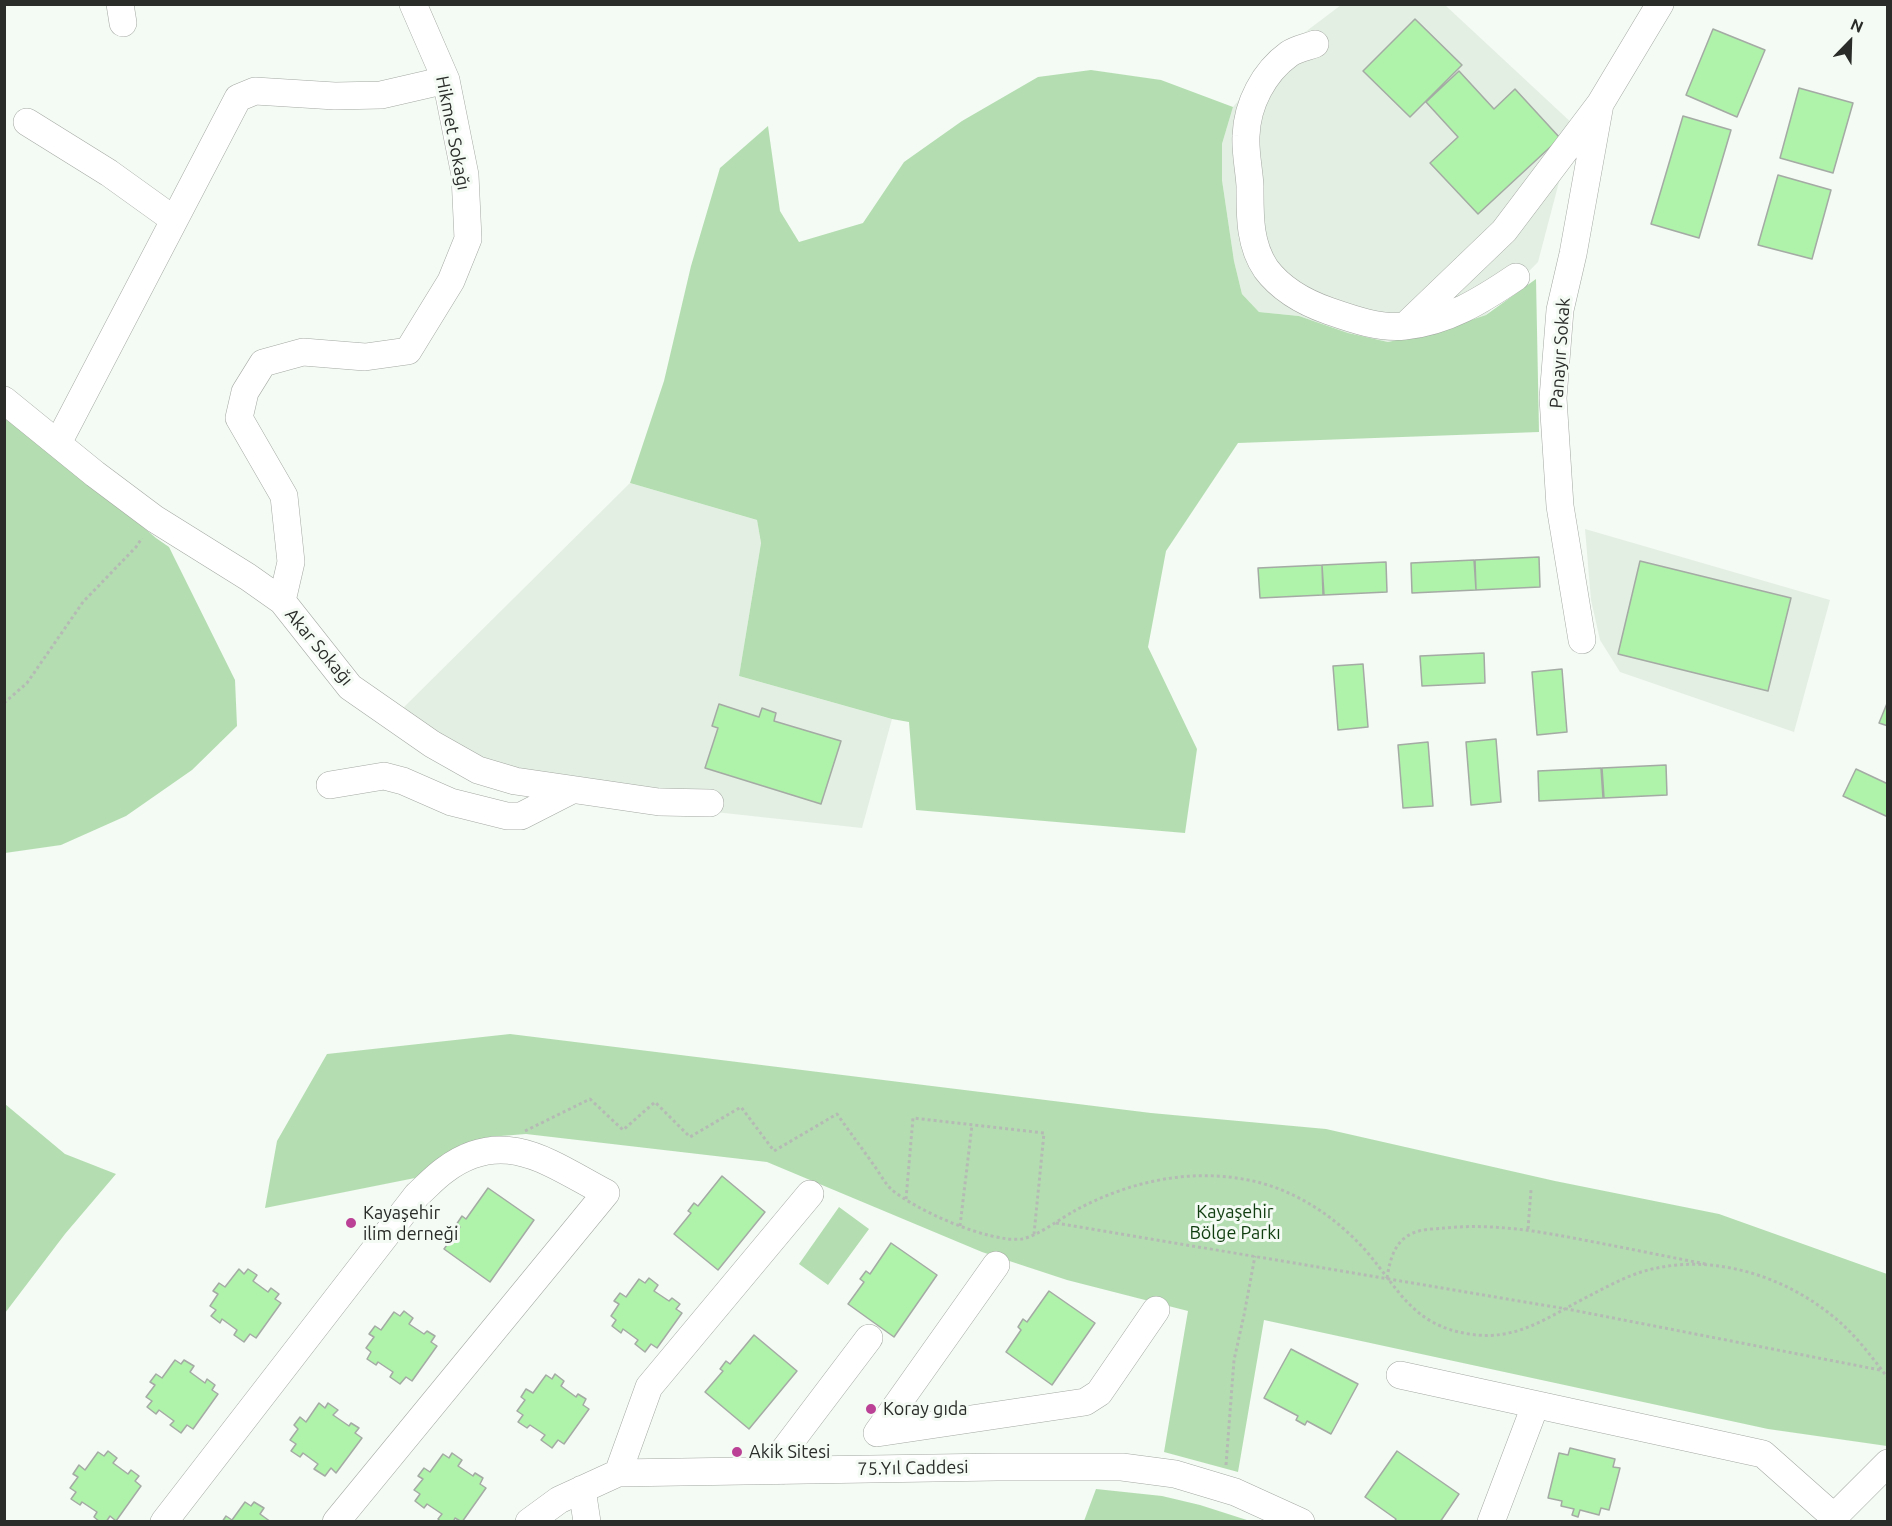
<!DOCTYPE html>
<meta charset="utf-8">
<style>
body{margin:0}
#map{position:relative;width:1892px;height:1526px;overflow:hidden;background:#f4faf4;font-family:Ubuntu,sans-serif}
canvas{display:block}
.frame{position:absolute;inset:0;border:6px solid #292c29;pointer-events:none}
.north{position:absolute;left:1820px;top:12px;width:60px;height:60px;-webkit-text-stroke:4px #f4faf4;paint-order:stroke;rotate:23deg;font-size:16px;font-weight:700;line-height:24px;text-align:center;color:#292c29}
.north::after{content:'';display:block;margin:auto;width:21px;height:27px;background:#292c29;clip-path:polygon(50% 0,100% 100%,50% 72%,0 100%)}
</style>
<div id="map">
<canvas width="1892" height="1526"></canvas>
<div class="frame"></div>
<div class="north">N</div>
</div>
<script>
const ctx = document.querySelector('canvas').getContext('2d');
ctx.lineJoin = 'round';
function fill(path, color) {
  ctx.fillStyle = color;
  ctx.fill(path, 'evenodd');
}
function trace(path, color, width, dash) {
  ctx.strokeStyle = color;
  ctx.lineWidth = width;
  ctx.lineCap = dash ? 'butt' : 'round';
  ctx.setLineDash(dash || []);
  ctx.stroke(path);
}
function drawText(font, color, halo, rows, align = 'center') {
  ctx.font = font + ' Ubuntu,sans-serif';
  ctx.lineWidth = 6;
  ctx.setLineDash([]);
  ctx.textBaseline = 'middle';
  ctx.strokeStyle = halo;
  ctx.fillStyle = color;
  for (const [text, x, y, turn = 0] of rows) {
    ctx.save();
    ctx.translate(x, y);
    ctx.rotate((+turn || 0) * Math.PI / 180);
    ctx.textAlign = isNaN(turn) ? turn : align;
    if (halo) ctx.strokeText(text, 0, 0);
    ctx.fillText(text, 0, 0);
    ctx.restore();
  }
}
fill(new Path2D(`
 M1341,5H1445L1574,125L1538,262L1486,315L1438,331L1388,342L1348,333L1299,316L1259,312L1242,294L1234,261L1222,180V144L1233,107L1249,88L1296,39Z
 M630,483L757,520L761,543L739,676L892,719L862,828L678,808L463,757L399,712Z
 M1585,529L1830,600L1794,732L1620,672L1600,640L1591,600Z`), '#e4efe3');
fill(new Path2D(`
 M1091,70L1161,80L1233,107L1222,144V180L1234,261L1242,294L1259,312L1299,316L1348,333L1388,342L1438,331L1486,315L1536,279L1539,432L1238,443L1166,551L1148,647L1197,749L1185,833L916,810L909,722L892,719L739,676L761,543L757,520L630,483L664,381L691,266L720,168L768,126L780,211L799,242L863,223L904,162L962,121L1038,77Z
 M4,409L156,538L169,547L235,680L237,726L192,770L126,816L61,845L5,853Z
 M510,1034L1151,1113L1326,1129L1555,1181L1719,1214L1887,1274V1446L1768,1429L1264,1320L1238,1472L1164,1452L1188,1311L1067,1280L982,1252L767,1162L526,1134L488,1137L460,1145L415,1178L265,1208L277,1141L327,1054Z
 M5,1104L65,1154L116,1174L65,1234L5,1313Z
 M839,1207L869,1229L828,1285L799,1264Z
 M1096,1489L1162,1496L1200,1505L1250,1521H1084Z`), '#b4deb1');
const building = new Path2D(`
 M1415,19L1462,65L1410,117L1363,71Z
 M1713,29L1765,50L1737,117L1686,95Z
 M1459,71L1494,109L1515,89L1560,138L1478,214L1430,163L1458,137L1426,102Z
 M1799,88L1853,103L1833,173L1780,158Z
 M1683,116L1731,130L1699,238L1651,224Z
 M1778,175L1831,190L1812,259L1758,245Z
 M1539,557L1540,587L1476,590L1475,560Z
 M1474,560L1476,590L1412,593L1411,563Z
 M1640,561L1791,598L1768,691L1618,654Z
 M1386,562L1387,592L1324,595L1322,565Z
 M1322,565L1323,595L1260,598L1258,568Z
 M1484,653L1485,683L1422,686L1420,656Z
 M1363,664L1368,727L1338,730L1333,666Z
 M1562,669L1567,732L1537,735L1532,672Z
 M1888,701V726L1879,723Z
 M719,704L759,717L762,708L776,713L774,721L841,741L821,804L705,768L718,728L712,726Z
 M1496,739L1501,802L1471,805L1466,742Z
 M1428,742L1433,806L1403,808L1398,745Z
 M1666,765L1667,795L1604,798L1602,768Z
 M1601,768L1603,798L1539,801L1538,771Z
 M1856,769L1888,784V817L1843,796Z
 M722,1176L765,1212L718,1270L674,1234L691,1213L688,1211L694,1203L698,1206Z
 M488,1188L534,1220L490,1282L444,1249L460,1227L456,1225L462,1216L466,1219Z
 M891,1243L937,1275L894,1337L848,1304L864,1282L860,1279L866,1271L870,1274Z
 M239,1269L244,1274L248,1269L257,1275L253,1281L268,1292L271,1288L279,1294L275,1299L281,1303L256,1338L250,1334L244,1342L234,1335L237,1330L222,1319L220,1323L211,1316L216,1310L210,1306L218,1294L213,1291L219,1283L225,1287Z
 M649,1278L658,1285L654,1291L669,1301L672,1298L680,1304L676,1309L682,1313L657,1348L651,1344L645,1352L635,1344L638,1340L623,1329L621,1333L612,1326L616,1320L611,1316L619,1304L614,1301L620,1293L626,1297L639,1279L645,1283Z
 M1049,1291L1095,1323L1052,1385L1006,1352L1021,1330L1018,1327L1023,1319L1027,1322Z
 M404,1311L413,1318L409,1324L424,1334L427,1331L435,1336L431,1342L437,1346L412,1381L406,1377L400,1384L390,1377L393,1372L378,1362L376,1365L367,1359L371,1352L366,1348L374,1337L369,1334L375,1326L381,1330L394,1312L400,1316Z
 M754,1335L797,1371L749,1429L705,1392L723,1371L720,1369L726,1361L730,1364Z
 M1291,1349L1358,1384L1331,1434L1307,1421L1305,1425L1296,1420L1298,1416L1264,1398Z
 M175,1360L181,1364L184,1360L194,1366L190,1372L205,1383L207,1379L215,1385L212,1390L218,1394L193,1429L187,1425L181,1433L170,1425L174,1421L159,1410L156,1414L147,1407L152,1401L146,1397L155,1385L150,1382L156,1374L162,1378Z
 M555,1374L564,1381L561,1386L576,1397L578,1394L586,1399L583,1405L589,1409L564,1444L558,1440L552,1448L541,1440L545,1435L530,1425L527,1428L518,1422L523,1415L517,1411L525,1400L521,1397L526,1389L533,1393L546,1375L552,1379Z
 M319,1403L325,1408L328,1403L338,1410L333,1415L349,1426L351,1423L359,1428L355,1433L362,1438L336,1473L331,1468L325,1476L314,1469L318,1464L303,1453L300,1457L291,1451L296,1444L290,1440L298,1429L294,1425L300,1417L306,1422Z
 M1570,1448L1615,1459L1613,1467L1620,1468L1609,1510L1601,1508L1599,1515L1580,1510L1578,1517L1572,1515L1574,1509L1561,1506L1562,1501L1548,1498L1559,1453L1568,1455Z
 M108,1451L117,1458L113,1463L128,1474L131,1470L139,1476L135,1481L141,1486L116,1521L110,1516L106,1522H100L94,1517L97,1512L82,1502L80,1505L71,1499L76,1492L70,1488L78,1477L73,1474L79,1465L85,1470L98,1452L104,1456Z
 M1397,1451L1459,1494L1440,1522H1394L1396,1519L1365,1497Z
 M452,1453L462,1460L458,1466L473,1476L475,1473L483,1478L480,1484L486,1488L462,1522L455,1518L453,1522H441L438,1519L442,1514L427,1504L424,1508L415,1501L420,1494L414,1490L423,1479L418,1476L424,1468L430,1472L443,1454L449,1458Z
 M245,1502L251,1506L254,1502L264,1508L260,1514L271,1522H222L226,1516L232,1520Z`);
fill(building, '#aff2aa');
trace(building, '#a4aaa4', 1.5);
const minor = new Path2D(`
 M120,4L123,23
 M1315,44C1307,47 1296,49 1289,54C1264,72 1247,104 1246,136C1245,152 1249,169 1250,186C1250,215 1249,244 1266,269C1281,289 1306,303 1329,311C1352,319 1380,329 1405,326C1447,322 1482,300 1516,277
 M27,122L109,173L173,219
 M1405,326L1504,231L1600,104L1660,4
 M4,400L95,474L155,519L248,577L282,601L350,687L432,744L478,770L515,781L659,802L710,803
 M58,443L238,98L255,91L335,96L381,95L446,80
 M282,601L291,562L284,496L239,418L245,392L263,363L303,352L365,357L408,351L451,281L468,239L465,175L446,80L413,4
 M1582,640L1560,506L1553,398L1560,310L1573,254L1600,104
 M330,785L384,776L403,781L451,802L507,816H521L572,790
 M996,1265L877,1433L1085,1402L1099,1393L1156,1310
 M1400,1375L1763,1454L1825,1509
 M781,1471V1457L785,1449L869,1338
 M618,1473L649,1387L810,1194
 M582,1489L587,1522
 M1833,1518L1888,1463
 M164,1522L417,1195C426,1187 435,1177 445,1170C504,1126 551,1164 606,1193L336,1522
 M529,1522L559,1500L618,1473L997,1467H1122L1175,1474L1235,1492L1301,1522
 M1491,1522L1535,1406`);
trace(minor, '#a4a9a3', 28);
trace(new Path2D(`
 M4,703L27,683L83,602L136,547L142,538
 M525,1131L590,1099L623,1130L655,1102L690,1137L741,1107L774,1151L837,1114C849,1131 861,1147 873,1164C879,1172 884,1182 891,1189C915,1210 989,1243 1022,1239C1038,1236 1061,1218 1076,1210C1128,1182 1189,1168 1248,1180C1295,1189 1336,1217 1367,1252C1400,1291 1413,1325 1469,1334C1517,1342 1549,1316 1589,1296C1610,1285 1634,1272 1657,1268C1723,1254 1796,1281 1844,1326C1861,1342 1874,1360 1888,1378
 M906,1199L913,1118L1044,1133L1034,1234
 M1056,1223L1567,1309L1880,1370
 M960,1226L972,1125
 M1528,1229L1531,1190
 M1387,1278C1390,1260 1394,1241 1413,1233C1422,1229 1434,1229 1444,1228C1497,1223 1543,1232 1594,1242C1631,1249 1669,1257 1706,1264
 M1226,1465L1234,1360L1244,1315L1255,1256`), '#b5bab5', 3, [3, 3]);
trace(minor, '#fff', 27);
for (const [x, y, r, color] of [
 [351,1223,6,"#ba4195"],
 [871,1409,6,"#ba4195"],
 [737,1452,6,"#ba4195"]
]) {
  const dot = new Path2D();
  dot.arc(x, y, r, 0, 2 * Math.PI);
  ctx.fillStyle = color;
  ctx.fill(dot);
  trace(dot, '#f4faf4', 2);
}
drawText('18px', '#292c29', '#f4faf4', [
 ["Hikmet Sokağı",453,133,79],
 ["Panayır Sokak",1560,353,-86],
 ["Akar Sokağı",319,647,50],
 ["75.Yıl Caddesi",913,1468,-1]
]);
drawText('18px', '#103d10', '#f4faf4', [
 ["Kayaşehir",1235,1212],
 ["Bölge Parkı",1235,1233]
]);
drawText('18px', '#292c29', '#f4faf4', [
 ["Kayaşehir",363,1213],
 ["ilim derneği",363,1234],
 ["Koray gıda",883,1409],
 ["Akik Sitesi",749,1452]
], 'left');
</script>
